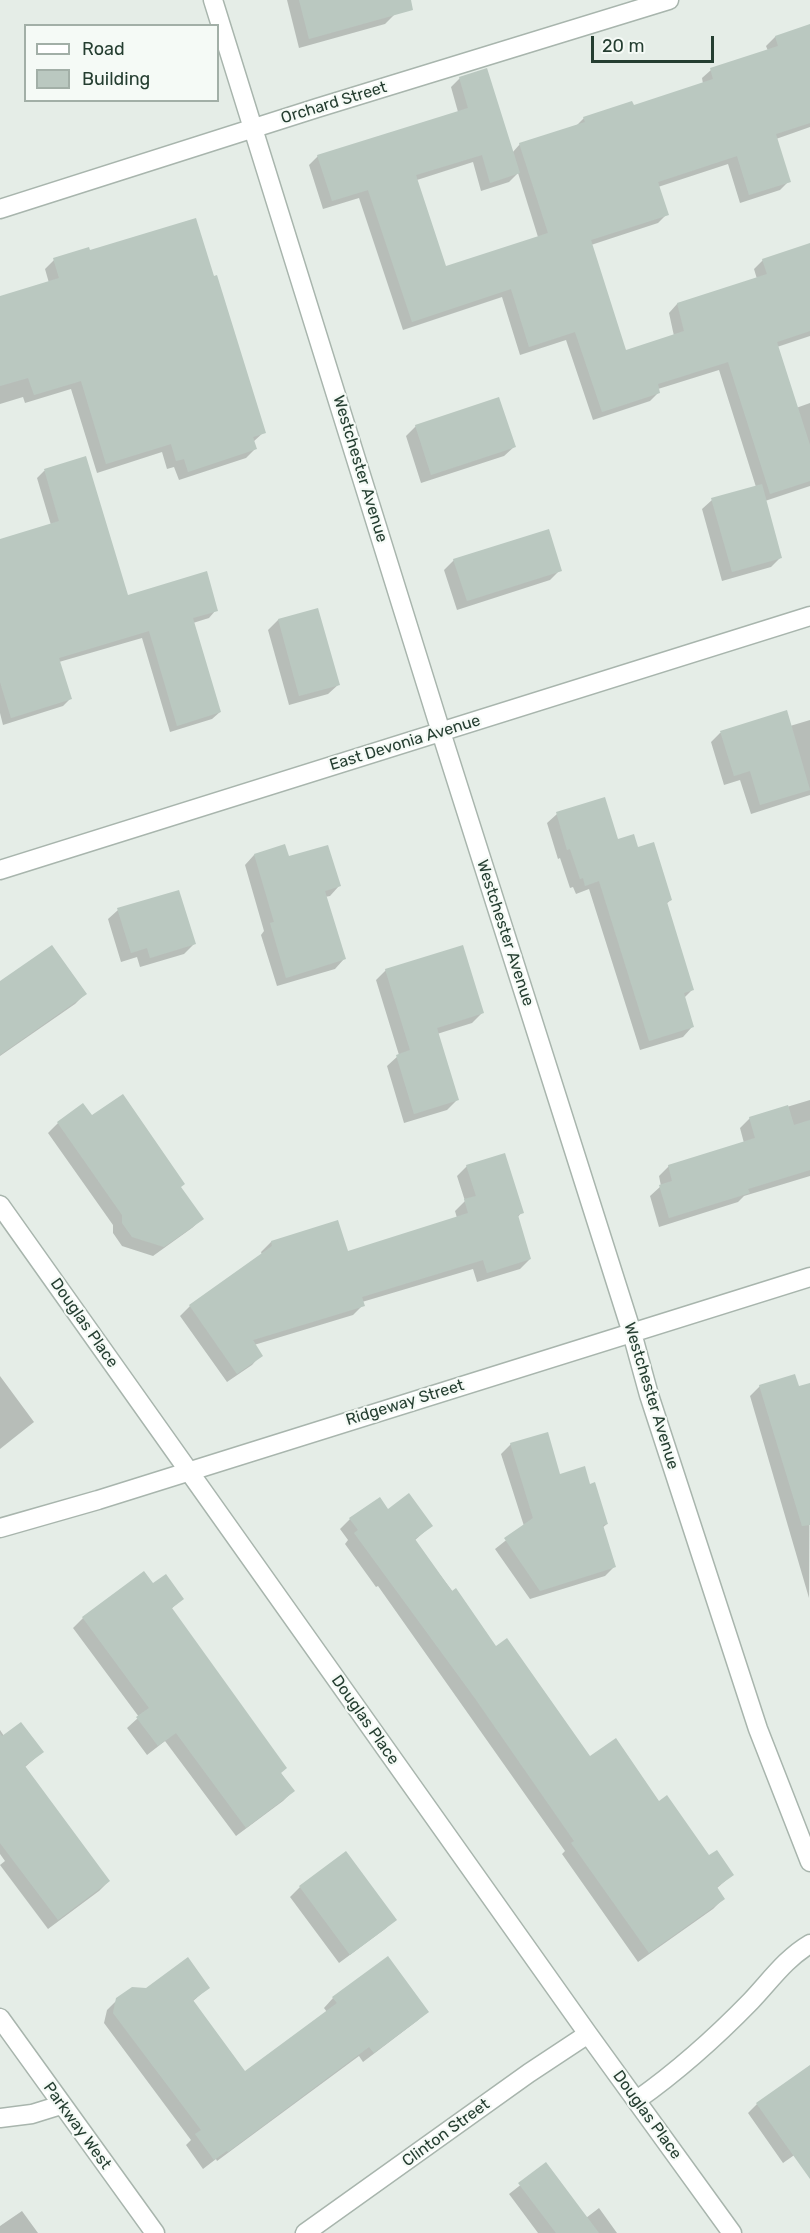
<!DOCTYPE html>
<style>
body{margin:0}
#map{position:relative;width:810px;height:2233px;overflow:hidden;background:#e5ede7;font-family:Rubik,sans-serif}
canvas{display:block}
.legend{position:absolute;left:24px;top:24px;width:195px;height:78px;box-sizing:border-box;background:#f5faf6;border:2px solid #a2afa7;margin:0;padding:8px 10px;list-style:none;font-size:18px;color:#253e31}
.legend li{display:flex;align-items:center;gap:12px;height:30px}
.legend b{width:30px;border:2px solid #a2afa7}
.scale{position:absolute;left:591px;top:36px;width:123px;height:27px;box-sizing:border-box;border:3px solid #253e31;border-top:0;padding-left:8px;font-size:18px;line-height:21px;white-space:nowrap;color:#253e31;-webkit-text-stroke:4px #f5faf6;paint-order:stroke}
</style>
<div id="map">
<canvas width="810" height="2233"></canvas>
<ul class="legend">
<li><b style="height:8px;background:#fff"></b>Road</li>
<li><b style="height:16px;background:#bac8c0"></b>Building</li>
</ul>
<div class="scale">20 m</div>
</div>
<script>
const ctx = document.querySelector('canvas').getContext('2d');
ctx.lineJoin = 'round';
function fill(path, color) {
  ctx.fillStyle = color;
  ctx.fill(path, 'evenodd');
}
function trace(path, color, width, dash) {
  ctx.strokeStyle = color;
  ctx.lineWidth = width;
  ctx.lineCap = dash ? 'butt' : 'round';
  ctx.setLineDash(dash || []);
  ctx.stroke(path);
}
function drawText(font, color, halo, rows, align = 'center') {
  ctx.font = font + ' Rubik,sans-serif';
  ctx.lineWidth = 4.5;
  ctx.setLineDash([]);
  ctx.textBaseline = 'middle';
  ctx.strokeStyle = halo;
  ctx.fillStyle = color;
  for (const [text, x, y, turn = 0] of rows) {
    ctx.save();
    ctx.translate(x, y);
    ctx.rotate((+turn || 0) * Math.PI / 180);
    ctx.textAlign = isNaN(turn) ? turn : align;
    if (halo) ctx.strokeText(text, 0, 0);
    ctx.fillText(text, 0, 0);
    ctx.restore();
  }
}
fill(new Path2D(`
 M287,0H391L395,14L385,24L299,48Z
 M810,25V127L776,139L789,181L780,190L740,203L728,164L658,187L667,214L658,223L591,245L625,352L674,336L669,313L677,304L757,279L754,269L763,260L810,245V336L777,347L796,408L810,403V486L765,501L781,557L771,567L722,581L702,509L712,500L756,487L719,370L658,389L659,392L650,401L593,420L566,340L520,355L502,297L403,330L359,198L323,209L309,165L318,156L458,112L451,87L460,78L512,153L520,144L576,126L584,118L633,107L703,84L702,78L711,70L768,51L766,46L775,37ZM473,162L481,191L509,182L518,173L538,237L445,268L417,180Z
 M54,260L264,432L253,442L255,449L246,458L179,480L174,467L167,469L162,452L97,473L71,389L25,403L23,397L0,404V298L49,283L45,269Z
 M416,426L514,447L504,456L421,483L406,436Z
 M85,458L127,597L216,610L209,618L193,623L220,712L212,719L170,732L142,638L59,662L70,699L63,706L3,725L0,713V541L51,525L37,478L44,471Z
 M454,560L560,570L550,580L457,610L444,570Z
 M317,609L338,685L328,694L289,705L268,630L278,620Z
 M786,712L790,726L810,720V795L751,814L740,780L724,785L711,742L720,733Z
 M557,814L637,849L671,900L666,904L692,990L684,998L692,1027L683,1037L640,1050L589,889L576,894L573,887L570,888L560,858L558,859L547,823Z
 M254,855L288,858L339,886L330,896L325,897L344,959L335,969L277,986L261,935L264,931L245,865Z
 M118,910L194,944L184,954L140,967L137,957L121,962L108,919Z
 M386,970L482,1013L472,1023L437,1034L457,1100L447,1110L404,1123L387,1066L399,1055L376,980Z
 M0,983L85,994L75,1004L0,1056Z
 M810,1100V1176L744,1196L738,1202L659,1227L650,1196L661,1186L659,1176L669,1166L744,1143L740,1128L750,1118Z
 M92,1117L180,1187L202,1219L192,1228L153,1256L122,1246L113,1233V1225L48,1133L58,1123Z
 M467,1166L522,1212L517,1218L530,1259L520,1269L477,1282L473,1269L362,1302L363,1305L353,1315L254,1345L261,1355L252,1365L227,1382L180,1316L190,1306L262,1255L261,1252L271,1242L347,1252L457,1218L455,1211L465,1201L457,1176Z
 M0,1376L34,1422L0,1449Z
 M760,1386L810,1389L809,1598L750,1396Z
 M511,1444L559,1476L589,1485L607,1524L602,1528L614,1567L605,1576L530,1599L495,1549L524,1526L501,1454Z
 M388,1511L431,1526L414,1541L496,1648L589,1758L732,1875L716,1889L723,1899L713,1909L638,1962L562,1854L565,1851L378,1586L376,1587L345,1544L348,1540L340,1529L350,1519Z
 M153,1585L182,1599L171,1609L293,1791L283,1801L236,1836L165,1741L147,1755L127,1728L139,1717L73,1628L83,1618Z
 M0,1730L4,1736L42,1752L24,1768L109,1881L99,1891L48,1929L0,1865L5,1861L0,1854Z
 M346,1853L395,1919L385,1929L339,1963L290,1897L300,1887Z
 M208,1988L192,2002L245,2073L327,2012L324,2008L333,1998L427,2012L417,2021L363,2062L359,2056L217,2161L216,2159L203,2169L186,2145L191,2140L104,2023L107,2010L117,2000Z
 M810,2067V2144L783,2163L748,2113L757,2104Z
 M546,2165L586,2218L599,2208L617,2233H538L509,2194Z
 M22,2211L38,2233H0V2226Z`), '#0003');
fill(new Path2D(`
 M299,0H411L413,10L309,39Z
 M810,24V123L776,134L791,182L749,195L737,156L658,182L669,215L591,240L626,350L684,331L677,303L767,274L762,259L810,243V331L777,342L810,445V481L770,494L728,362L658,384L660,393L602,412L575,332L529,347L511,289L412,322L368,190L332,201L317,155L468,108L459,77L487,68L520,173L490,183L482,155L416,175L446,266L548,233L519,143L585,122L583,117L632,101L634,105L713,79L710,68L778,46L775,36Z
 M196,218L214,276L217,275L266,433L253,437L257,449L188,472L184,459L176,461L171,444L106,464L81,381L34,395L28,378L0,386V296L59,278L53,258L89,247L90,250Z
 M499,397L516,447L431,475L415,425Z
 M86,456L128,595L207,571L218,611L193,618L221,712L177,726L149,631L59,658L72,699L11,718L0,682V539L59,521L44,469Z
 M762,484L782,558L732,572L711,498Z
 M549,529L562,571L467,601L453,559Z
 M318,608L340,685L299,696L278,619Z
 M787,710L810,790L760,805L750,771L734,776L720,731Z
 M605,797L618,839L634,834L638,847L654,842L672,900L667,902L694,990L684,993L694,1027L649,1041L599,881L585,886L583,878L580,879L570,849L567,850L556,812Z
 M285,844L289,856L328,845L341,886L325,891L346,959L286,978L270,923L274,922L254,854Z
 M179,890L196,944L150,958L147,948L131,953L117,908Z
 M52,945L87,994L0,1055V981Z
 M463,945L484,1013L437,1028L459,1100L414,1114L396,1055L410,1050L385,969Z
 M123,1094L185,1184L181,1187L204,1219L164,1247L132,1237L122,1223V1215L57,1122L83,1103L92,1115Z
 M788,1105L794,1125L810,1120V1170L748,1189L750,1193L669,1218L659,1185L672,1181L668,1165L755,1138L749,1117Z
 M505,1153L524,1213L518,1215L531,1259L487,1273L483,1260L362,1297L365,1306L253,1340L263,1356L237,1374L189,1305L272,1246L271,1241L338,1220L348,1251L468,1213L464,1199L476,1196L466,1165Z
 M795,1374L799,1386L810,1383V1525L802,1526L759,1385Z
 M548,1432L560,1474L585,1466L590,1484L595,1482L608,1524L603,1525L616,1567L540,1591L504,1538L533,1518L510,1443Z
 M409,1493L433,1526L415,1539L452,1591L456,1588L496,1646L507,1638L590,1756L616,1738L659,1801L667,1795L709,1855L717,1850L734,1875L717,1887L725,1899L649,1953L571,1843L574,1841L474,1697L354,1533L358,1530L349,1518L380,1497L388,1509Z
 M144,1571L153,1583L166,1574L184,1599L172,1608L287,1768L281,1773L295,1791L246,1828L176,1733L158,1746L136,1717L149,1708L82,1617Z
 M21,1722L44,1752L25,1766L110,1881L58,1920L0,1843V1733L2,1736Z
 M346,1851L397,1920L350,1955L299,1886Z
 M388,1956L429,2012L374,2053L369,2047L228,2152L227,2151L214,2160L195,2134L201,2130L113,2013L116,1998L132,1987L146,1988L188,1957L210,1988L193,2000L245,2071L337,2003L332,1997Z
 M810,2065V2179L756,2103Z
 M546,2162L599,2233H556L518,2183Z`), '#bac8c0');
const street = new Path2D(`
 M213,0L441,732L632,1333L649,1395L758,1729L810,1862
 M0,209L317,108L669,0
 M0,870L810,616
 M0,1205L588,2034L732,2233
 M0,1528L98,1500L810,1277
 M0,2018L155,2233
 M637,2100C678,2071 716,2037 751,2001C770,1981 786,1958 810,1944
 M0,2118L32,2114L61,2105
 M305,2233L529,2073L588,2034`);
trace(street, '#a8b5ad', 21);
trace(street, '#fff', 18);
drawText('16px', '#253e31', '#f5faf6', [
 ["Orchard Street",334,103,-17],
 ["Westchester Avenue",360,469,73],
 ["East Devonia Avenue",405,743,-17],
 ["Westchester Avenue",505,933,72],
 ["Douglas Place",84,1323,55],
 ["Westchester Avenue",651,1396,73],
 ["Ridgeway Street",405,1403,-17],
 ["Douglas Place",365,1720,55],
 ["Douglas Place",647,2115,54],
 ["Parkway West",77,2126,54],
 ["Clinton Street",446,2133,-36]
]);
</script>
